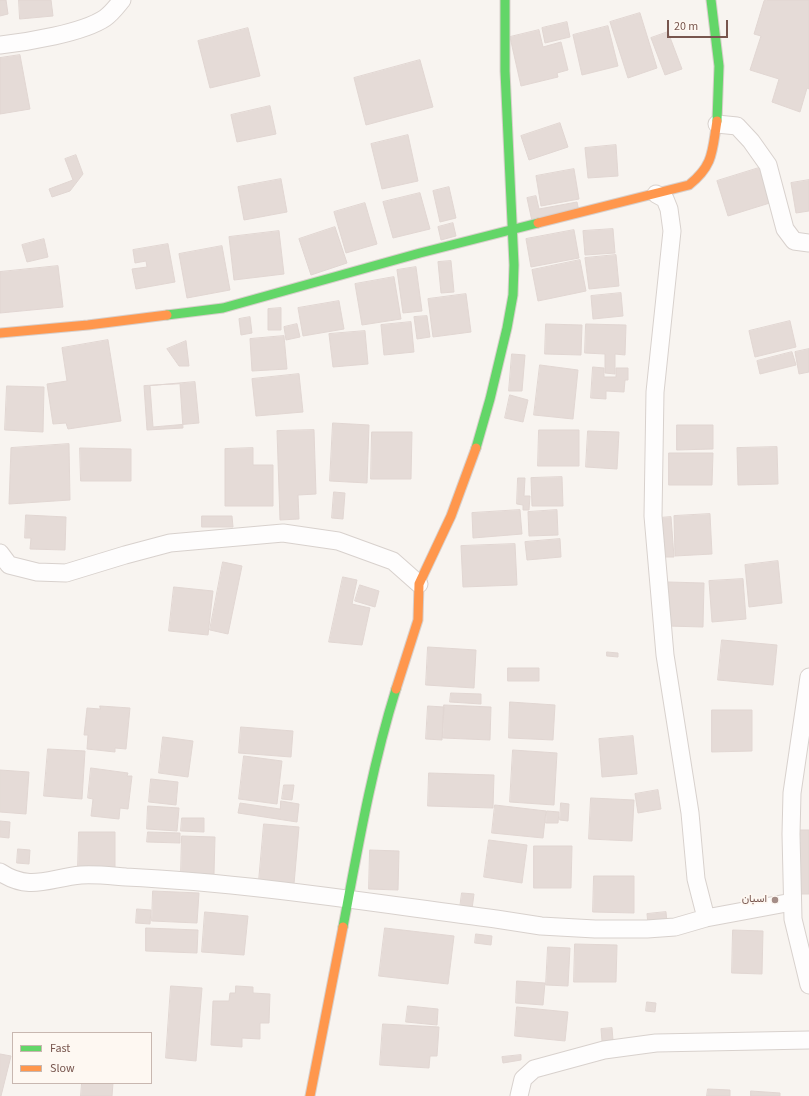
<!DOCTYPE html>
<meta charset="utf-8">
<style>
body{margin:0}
#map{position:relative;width:809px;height:1096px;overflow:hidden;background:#f8f4f0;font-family:"Source Sans 3",sans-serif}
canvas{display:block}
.legend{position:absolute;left:12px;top:1032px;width:140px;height:52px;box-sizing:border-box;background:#fef8f2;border:1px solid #c8b7b0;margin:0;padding:5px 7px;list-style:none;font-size:12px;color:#78564e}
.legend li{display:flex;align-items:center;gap:8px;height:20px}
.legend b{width:20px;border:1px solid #c8b7b0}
.scale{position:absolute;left:667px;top:20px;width:61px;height:18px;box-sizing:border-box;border:2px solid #78564e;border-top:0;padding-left:5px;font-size:12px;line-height:14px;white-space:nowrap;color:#78564e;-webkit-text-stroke:3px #fef8f2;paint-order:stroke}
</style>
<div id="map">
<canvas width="809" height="1096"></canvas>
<ul class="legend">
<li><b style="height:5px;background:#63d668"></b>Fast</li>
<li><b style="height:5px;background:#ff974d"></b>Slow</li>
</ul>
<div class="scale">20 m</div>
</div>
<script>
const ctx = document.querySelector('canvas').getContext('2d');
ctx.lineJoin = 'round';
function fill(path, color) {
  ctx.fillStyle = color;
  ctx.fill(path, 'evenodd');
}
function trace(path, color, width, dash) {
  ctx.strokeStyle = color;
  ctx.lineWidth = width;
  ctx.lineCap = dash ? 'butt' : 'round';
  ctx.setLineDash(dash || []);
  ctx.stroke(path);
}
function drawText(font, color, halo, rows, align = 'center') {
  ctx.font = font + ' "Source Sans 3",Vazirmatn,sans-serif';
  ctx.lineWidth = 3.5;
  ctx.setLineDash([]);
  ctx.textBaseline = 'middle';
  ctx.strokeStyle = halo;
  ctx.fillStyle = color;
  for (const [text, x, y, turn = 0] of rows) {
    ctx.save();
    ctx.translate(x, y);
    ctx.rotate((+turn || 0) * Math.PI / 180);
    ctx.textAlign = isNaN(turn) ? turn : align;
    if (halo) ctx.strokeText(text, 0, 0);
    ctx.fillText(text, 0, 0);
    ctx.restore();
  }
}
const building = new Path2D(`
 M0,0H6L8,14L0,16Z
 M19,0H51L53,16L20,19Z
 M767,0H809V89L807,88L800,112L772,102L779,79L750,70L761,36L754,34L764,1Z
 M640,13L657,68L628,78L610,22Z
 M567,22L570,37L545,43L542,28Z
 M608,26L618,66L582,75L573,35Z
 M248,28L260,76L210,88L198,41Z
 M539,30L543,47L561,42L568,70L557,73L558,77L521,86L510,37Z
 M668,32L682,69L665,75L651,38Z
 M20,55L30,109L0,114V58Z
 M420,60L433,107L366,125L354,78Z
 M270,106L276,134L237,142L231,115Z
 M560,123L568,147L529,160L521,136Z
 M408,135L418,181L382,189L371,144Z
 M616,145L618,176L588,178L585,148Z
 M76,155L83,174L70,191L52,197L49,189L73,180L65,159Z
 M762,167L773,202L728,216L717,181Z
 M574,169L579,199L541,206L536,176Z
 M281,179L287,212L244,220L238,187Z
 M809,180V211L796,213L791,183Z
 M449,187L456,218L440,222L433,191Z
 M420,193L430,229L393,238L383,202Z
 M536,196L539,209L577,202L579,211L532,221L527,198Z
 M365,203L377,244L346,253L334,212Z
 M453,223L456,236L441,240L438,227Z
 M335,227L347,263L311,275L299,239Z
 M613,229L615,253L585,255L583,231Z
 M574,230L579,258L531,267L526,239Z
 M279,231L284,274L234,280L229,237Z
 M44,239L48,257L27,262L22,245Z
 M168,244L175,282L136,289L132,269L147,267L146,261L135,263L133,250Z
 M222,246L230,290L187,298L179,254Z
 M616,255L619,286L589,289L585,258Z
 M580,260L586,291L538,301L532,270Z
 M451,261L454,292L441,293L438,262Z
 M58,266L63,307L0,313V272Z
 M416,267L422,311L403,313L397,270Z
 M394,277L401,319L362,325L355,284Z
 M621,293L623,316L593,319L591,296Z
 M466,294L471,332L433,337L428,299Z
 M339,301L344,329L303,336L298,308Z
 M281,308V330H268V309Z
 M427,316L430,337L417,339L414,317Z
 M250,317L252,333L241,335L239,319Z
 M790,321L796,347L755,357L749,331Z
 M411,322L414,352L384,355L381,325Z
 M297,324L300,337L286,340L284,327Z
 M546,324L582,325L581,355L545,354Z
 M586,324L626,325L625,355L615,354V374L605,373V354L585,353Z
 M365,331L368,364L333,367L329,334Z
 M284,336L287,369L252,371L250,339Z
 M108,340L121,421L68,429L66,423L53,424L47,384L67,381L62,348Z
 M186,341L189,366H179L167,349Z
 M809,349V372L799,374L795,352Z
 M792,352L796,365L760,374L757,361Z
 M512,354L525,355L522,391H509Z
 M540,365L578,370L573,419L534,415Z
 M593,367L604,368V377H616V368H628V380H625L624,392L606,391V399L591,398Z
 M299,374L303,412L256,416L252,379Z
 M195,382L199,423L153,427L150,386Z
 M180,384L183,428L147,430L144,386Z
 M7,386L44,387L43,432L5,430Z
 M510,395L528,400L523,422L505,418Z
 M333,423L369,425L367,483L330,481Z
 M677,425H713V449L677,450Z
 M314,430L316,494L298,495L299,519L280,520L277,431Z
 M539,430H579V466H538Z
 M588,431L619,432L617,469L586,467Z
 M372,432H412L411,479H371Z
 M69,444L70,500L9,504L11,448Z
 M777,447L778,484L738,485L737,448Z
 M80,448L131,449V481H81Z
 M253,448V465H273V506H225V449Z
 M669,453H713L712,485H669Z
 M562,477L563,506H532L531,478Z
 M518,478H525L524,496H530L529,510H523V505L517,504Z
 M334,492L345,493L343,519L332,518Z
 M520,510L522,534L473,538L472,513Z
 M557,510L558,535L529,536L528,512Z
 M710,514L712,554L675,556L674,516Z
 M26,515L66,517L65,550L30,549L31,538H25Z
 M202,516H232L233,527H202Z
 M671,517L674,557H662L659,518Z
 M560,539L561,557L527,560L525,542Z
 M515,544L517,585L463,587L461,546Z
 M778,561L782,603L749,607L745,565Z
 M223,562L242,566L228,634L210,630Z
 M343,577L357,580L352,604L370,608L362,645L329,642Z
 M743,579L746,619L712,622L709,581Z
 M668,582L704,583L703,627L667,626Z
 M360,585L379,591L375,607L355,601Z
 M174,587L213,591L208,635L169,631Z
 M722,640L777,645L773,685L718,680Z
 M428,647L476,650L474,688L426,685Z
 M607,652L618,653V657L607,656Z
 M508,668H539V681H508Z
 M451,693L481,694V704L450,702Z
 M510,702L555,705L553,740L509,738Z
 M444,705L491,707L490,740L443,738Z
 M100,706L130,708L126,749L115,748V752L87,749L88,735H84L87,708L100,709Z
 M428,706L444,707L442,740L426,739Z
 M712,710H752V751L712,752Z
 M241,727L293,731L291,757L239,753Z
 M633,736L637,774L602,777L599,739Z
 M163,737L193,741L188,777L159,773Z
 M48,749L85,751L82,799L44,796Z
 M513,750L557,753L554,805L510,802Z
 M244,756L282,761L277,804L239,799Z
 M91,768L128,773L127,776H132L128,809L120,808L119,819L91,816L93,799L88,798Z
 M0,770L29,772L26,814L0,812Z
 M429,773L494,775L493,808L428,806Z
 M151,779L178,782L176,805L149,802Z
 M284,785H294L292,800L282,799Z
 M658,790L661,809L638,813L635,794Z
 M591,798L634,800L632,841L589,839Z
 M281,801L299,804L297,822L238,813L240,803L280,809Z
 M561,803L569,804L568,821L560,820Z
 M495,805L546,811L543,838L492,833Z
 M148,806L179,808L177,831L147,829Z
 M547,811L559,812L558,823H546Z
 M182,818H204V832L181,831Z
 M0,821L10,822L9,838L0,837Z
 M264,824L299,827L294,884L259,881Z
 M800,830H809V894H801Z
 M79,832H115V868H78Z
 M148,832L180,833V843L147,842Z
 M182,836L215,837L214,874L181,873Z
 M489,840L527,845L522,883L484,877Z
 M534,846H572L571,888H534Z
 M18,849L30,850L29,864L17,863Z
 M370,850L399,851L398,890L369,889Z
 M594,876H634V913L593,912Z
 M153,891L199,893L197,923L152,921Z
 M462,893L474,894L472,909L460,908Z
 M137,909L151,910L150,924L136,923Z
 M205,912L248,916L244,955L202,952Z
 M666,912L667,922L648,924L647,914Z
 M146,928L198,930L197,953L146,951Z
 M385,928L454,936L448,984L379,976Z
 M733,930L763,931L762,974L732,973Z
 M476,934L492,936L491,945L475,943Z
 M575,944L617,945L616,982H574Z
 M548,947L570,948L568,986L546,985Z
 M517,981L545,983L543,1005L516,1003Z
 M171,986L202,988L196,1061L166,1058Z
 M236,986L253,987V993L270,994L269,1023H260V1039L242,1038V1047L211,1045L213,1001H229L230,993H235Z
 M647,1002L656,1003L655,1012L646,1011Z
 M408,1006L438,1009L437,1025L406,1022Z
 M517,1007L568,1012L565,1041L515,1036Z
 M383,1024L439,1027L437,1056H430L429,1068L380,1065Z
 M612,1028L613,1040L602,1041L601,1029Z
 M0,1054L11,1056L1,1096H0Z
 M521,1055V1060L503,1063L502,1057Z
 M82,1083H113L112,1096H81Z
 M708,1089L730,1090V1096H707Z
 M751,1091L780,1093V1096H751Z`);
fill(building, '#e5dbd7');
trace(building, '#e1d6d2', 1);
const street = new Path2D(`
 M0,45C27,42 83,33 105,18C112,13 117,6 122,0
 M717,124L737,126L751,141L768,165L785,229L794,241L809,243
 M656,194L665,199L669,209L672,231L655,392L653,516L665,655L690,813L696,879L706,918
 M0,553L9,565L37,572L66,573L125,555L170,543L283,533L338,541L393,561L419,584
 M809,677L792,793L791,834L793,919L809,985
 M0,872C30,892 49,878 81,875C96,874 112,876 126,877C250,883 373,903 496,919L541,926L595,929H647L675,927L706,918L792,902
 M519,1096L523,1079L534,1069L604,1050L656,1043L809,1040`);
const fast = new Path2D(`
 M711,0L719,66L717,121
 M167,315L223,308L420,253L538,223
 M476,448L490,399L507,328L513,295L514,265L505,71V0
 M343,927C358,847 372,766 396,689`);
const slow = new Path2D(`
 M538,223L689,185C714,165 712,151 717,121
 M0,333L88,325L167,315
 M396,689L418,620L419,584L451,516L476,448
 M310,1096L343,927`);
trace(street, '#d8d1cd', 19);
trace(fast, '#d8cfcb', 11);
trace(slow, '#d8cfcb', 11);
trace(street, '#fefdfd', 17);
trace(fast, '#63d668', 9);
trace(slow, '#ff974d', 9);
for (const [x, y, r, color] of [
 [775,900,4,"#a58d87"]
]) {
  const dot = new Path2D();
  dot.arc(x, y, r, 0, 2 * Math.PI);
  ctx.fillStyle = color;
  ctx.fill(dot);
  trace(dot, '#fef8f2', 1.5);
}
drawText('11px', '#78564e', '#fef8f2', [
 ["اسبان",767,900]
], 'right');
</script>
